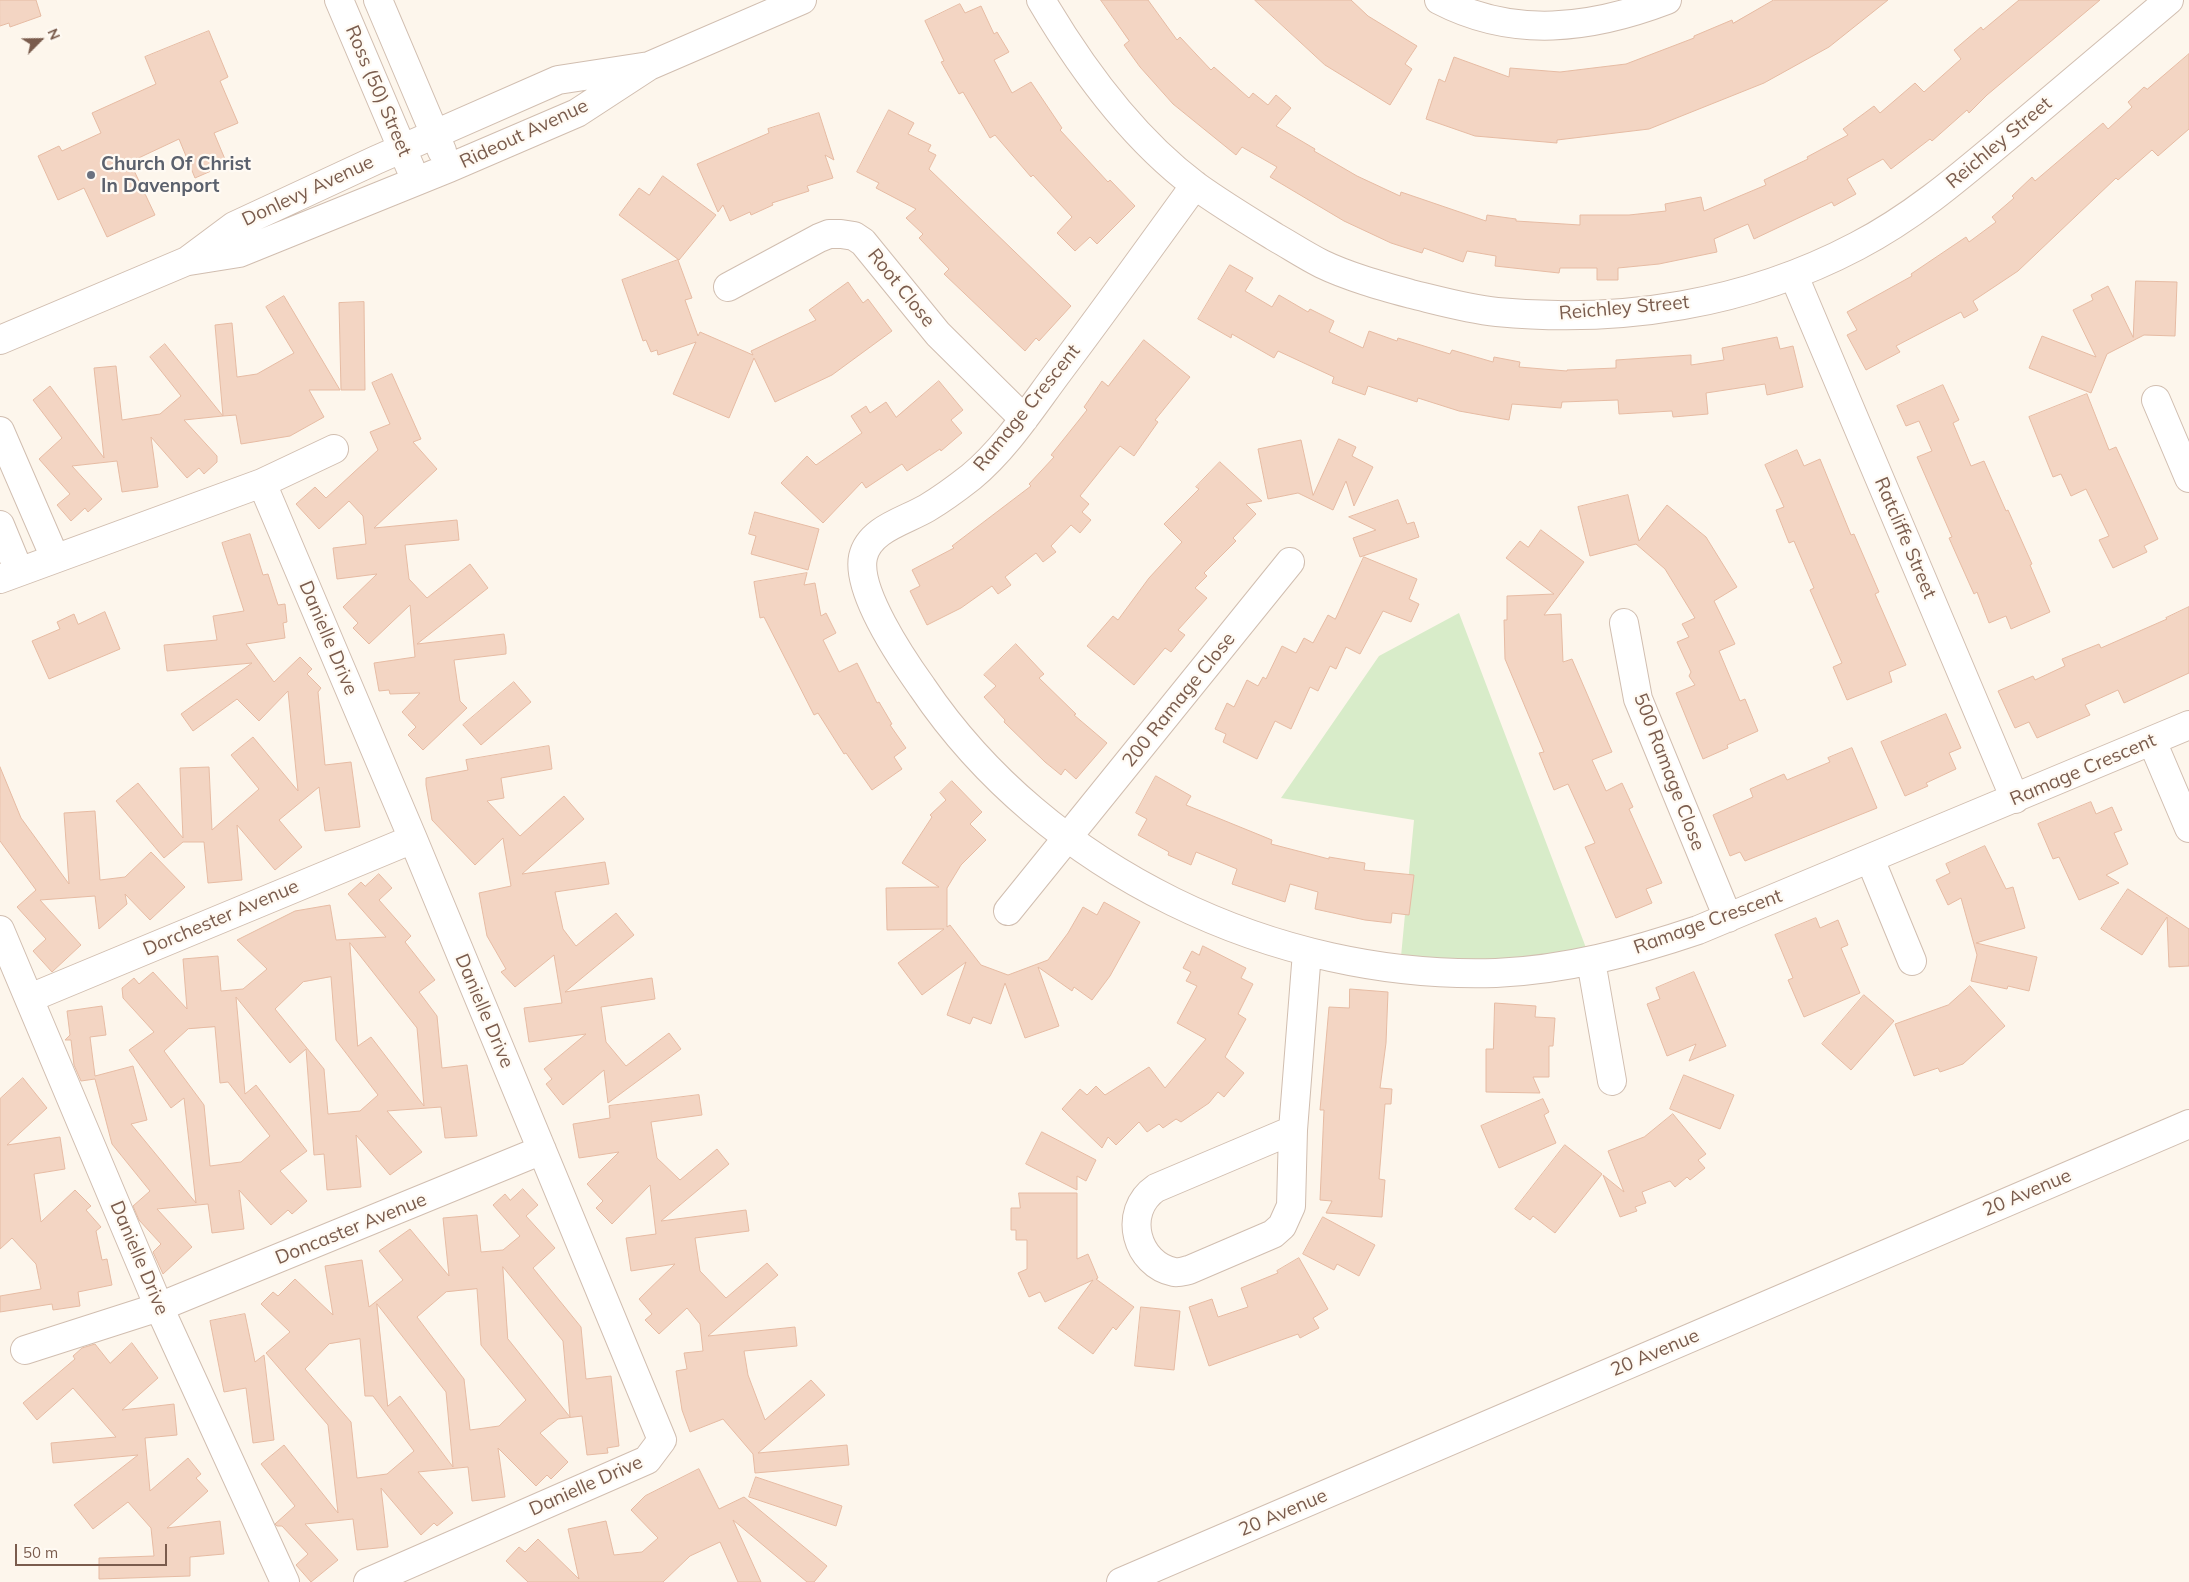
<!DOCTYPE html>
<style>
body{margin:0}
#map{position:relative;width:2189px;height:1582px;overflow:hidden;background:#fdf6ec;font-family:Mulish,sans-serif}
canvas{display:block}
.north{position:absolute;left:15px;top:15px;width:50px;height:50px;-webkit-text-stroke:4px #fffaf3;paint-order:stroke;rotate:67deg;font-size:14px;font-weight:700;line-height:20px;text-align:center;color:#7a5c4d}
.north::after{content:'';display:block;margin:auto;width:18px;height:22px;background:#7a5c4d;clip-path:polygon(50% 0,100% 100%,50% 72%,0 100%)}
.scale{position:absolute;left:15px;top:1544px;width:152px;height:22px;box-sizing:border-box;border:2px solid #7a5c4d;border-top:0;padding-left:6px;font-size:15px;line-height:18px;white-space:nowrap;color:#7a5c4d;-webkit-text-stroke:4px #fffaf3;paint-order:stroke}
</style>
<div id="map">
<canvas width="2189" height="1582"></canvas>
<div class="north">N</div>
<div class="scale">50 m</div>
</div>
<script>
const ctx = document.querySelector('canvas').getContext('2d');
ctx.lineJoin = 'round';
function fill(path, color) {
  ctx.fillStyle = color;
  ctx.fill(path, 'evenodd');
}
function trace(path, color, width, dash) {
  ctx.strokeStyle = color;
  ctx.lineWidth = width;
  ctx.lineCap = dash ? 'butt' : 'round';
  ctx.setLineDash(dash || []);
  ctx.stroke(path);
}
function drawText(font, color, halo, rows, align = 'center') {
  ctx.font = font + ' Mulish,sans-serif';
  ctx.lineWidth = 4.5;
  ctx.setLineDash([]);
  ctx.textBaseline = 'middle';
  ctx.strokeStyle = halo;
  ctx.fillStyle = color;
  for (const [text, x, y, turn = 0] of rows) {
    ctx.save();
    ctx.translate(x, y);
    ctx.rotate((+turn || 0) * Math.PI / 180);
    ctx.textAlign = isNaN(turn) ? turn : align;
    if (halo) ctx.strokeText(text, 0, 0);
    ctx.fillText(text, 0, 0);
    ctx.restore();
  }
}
fill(new Path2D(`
 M1459,613L1591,961L1400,967L1414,820L1281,798L1379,656Z`), '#d8ecc9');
const building = new Path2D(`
 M0,0H36L41,16L10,27L9,23L0,26Z
 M1101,0H1148L1177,40L1180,37L1211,70L1214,67L1249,98L1253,93L1268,105L1276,95L1291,108L1276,126L1315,149L1314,151L1357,176L1400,196L1401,192L1486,221L1487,215L1516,219V221L1580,225V215H1629L1666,211L1665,204L1701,197L1704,211L1766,185L1764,180L1808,159L1807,157L1848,135L1843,129L1874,106L1880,113L1915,83L1924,92L1961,59L1954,50L1981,27L1983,30L2019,0H2100L1987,95L1969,113L1967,110L1932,141L1930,139L1891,169L1883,159L1847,179L1856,194L1834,206L1832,202L1754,239L1748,224L1714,239L1717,252L1659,264L1618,268V280H1597V268H1560L1559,273L1495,266L1496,256L1467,251L1463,262L1424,248L1422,253L1391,243L1344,221L1270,177L1277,167L1242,147L1236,155L1173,104L1140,67L1124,45L1129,41Z
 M1255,0H1351L1368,16L1417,46L1405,64L1412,69L1390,105L1325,65Z
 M1774,0H1888L1829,47L1764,83L1649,129L1557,140V143L1475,136L1426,119L1439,79L1445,82L1454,57L1509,77L1510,68L1560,72L1626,64L1694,38V36L1732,20L1733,23Z
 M960,4L965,13L981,6L994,34L997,32L1009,52L994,60L1012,93L1031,82L1062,128L1060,130L1108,182L1110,180L1135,206L1097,244L1090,237L1075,251L1057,233L1072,217L1033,175L1031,177L995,135L990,138L963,92L959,94L941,62L944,61L925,21Z
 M209,31L228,77L220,81L238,123L214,133L227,164L195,178L179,139L130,162L155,215L107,237L84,188L58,200L38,156L59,146L62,151L101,133L92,113L156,84L145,57Z
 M2189,54V129L2158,156L2152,150L2118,180L2116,178L2018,271L1973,301L1978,310L1964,318L1961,312L1896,346L1900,352L1866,370L1847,335L1857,330L1847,312L1912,276L1911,274L1966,237L1969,242L1996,222L1992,217L2014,198L2012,196L2032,177L2035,181L2103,123L2108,129L2132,107L2128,102L2144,87L2147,89Z
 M889,110L914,123L908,134L931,145L928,151L936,155L929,169L1071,306L1039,341L1036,338L1025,351L944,274L949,269L919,238L923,234L906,218L916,209L876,188L879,183L857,172Z
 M819,113L834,160L825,155L833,178L807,186L809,191L772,203L773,205L751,215L750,212L730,221L723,205L718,212L697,164L769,133L768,129Z
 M663,176L716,215L679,260L619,215L639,188L649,195Z
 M678,260L692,298L685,300L698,336L700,332L753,355L751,351L816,320L809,310L848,282L863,303L868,299L892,331L832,375L775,402L754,358L729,418L673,394L696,342L658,355L657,350L651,352L646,340L643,341L622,280Z
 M1230,265L1253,278L1245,291L1272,307L1279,295L1308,312L1310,309L1334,321L1329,332L1363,348L1369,331L1397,341L1398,338L1450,354L1452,350L1493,362L1494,357L1520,362L1519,367L1567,371V370L1616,368V360L1691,355V365L1724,360L1722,348L1777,337L1780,349L1793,346L1803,387L1767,395L1765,384L1706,393L1708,414L1673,417L1672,411L1619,414L1618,400L1562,402L1561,408L1512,404L1509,420L1459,411L1418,398L1417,402L1368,386L1365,395L1332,383L1334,377L1278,351L1274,358L1232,334L1231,338L1198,319Z
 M2136,281L2177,282L2175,336L2144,335L2107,354L2091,393L2029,368L2042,336L2096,357L2073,310L2093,300L2091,295L2108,286L2133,337Z
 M284,296L340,390H309L324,417L290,436L241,444L236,415L223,416L215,325L232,323L237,377L257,374L294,353L266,307Z
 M364,302L365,390H341L339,303Z
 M1144,340L1190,377L1155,420L1158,422L1134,456L1120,446L1080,496L1089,504L1082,512L1091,520L1080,533L1071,525L1051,546L1056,552L1043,562L1036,553L1005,577L1011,585L998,594L992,586L961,608L927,625L910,591L920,586L912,570L954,548L952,546L1031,486L1029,484L1054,457L1051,455L1087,410L1084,407L1102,381L1108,386Z
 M165,344L223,416L184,420L217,456V462L204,474L199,468L187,478L151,437L158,487L122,492L117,461L72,466L102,499L88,512L85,508L71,521L57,505L70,494L39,459L62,438L33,400L50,386L104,458L94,368L116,366L122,420L160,414L181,396L150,357Z
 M392,374L421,439L413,442L437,469L374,528L457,520L459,540L405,545L409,579L427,598L470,564L488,588L417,644L504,634L506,647V654L454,660L460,701L467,708L423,750L408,735L416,727L402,712L420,693L390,694L389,690L379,691L374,663L415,657L410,605L369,644L353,628L358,623L343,607L377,574L337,579L333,548L366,544L363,516L349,501L319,529L296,504L315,487L326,498L378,450L370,432L390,424L372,383Z
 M939,381L963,410L951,420L962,433L941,451L940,449L907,471L902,464L866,488L862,482L823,523L781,483L807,456L816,465L862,433L851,416L866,406L870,413L886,402L896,417Z
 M1943,385L1959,420L1953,423L1971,466L1984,461L2006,511L2008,510L2032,564L2030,565L2050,612L2011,629L2006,616L1989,623L1977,592L1974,594L1957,556L1949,538L1952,537L1917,457L1932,451L1919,421L1906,426L1897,406Z
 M2087,394L2109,450L2116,447L2158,539L2144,546L2147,552L2113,568L2099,540L2109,536L2086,489L2071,496L2061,474L2053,477L2029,417Z
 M1339,439L1356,447L1352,456L1373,467L1354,506L1346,481L1333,510L1298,493L1268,499L1258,449L1301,440L1313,495Z
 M1797,450L1804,466L1820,459L1851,535L1854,534L1879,592L1875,594L1906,665L1889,672L1892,682L1847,700L1833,667L1842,663L1810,590L1814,588L1794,541L1789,543L1776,510L1784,507L1765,465Z
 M1220,462L1262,501L1246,504L1256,514L1233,538L1236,541L1204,573L1207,576L1195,588L1207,598L1178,630L1185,635L1171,652L1165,648L1134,685L1087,646L1113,616L1118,620L1149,578L1182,542L1164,524L1199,489L1196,487Z
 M1628,495L1639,541L1667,505L1706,537L1737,587L1714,601L1735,644L1719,651L1740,701L1745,699L1758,731L1727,745L1728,748L1703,759L1676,693L1695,685L1689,676L1691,672L1677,642L1689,637L1682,624L1695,618L1665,569L1636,544L1590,556L1578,507Z
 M1398,500L1407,524L1414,522L1419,537L1360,557L1353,538L1376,530L1349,517Z
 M755,512L819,529L808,570L751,554L756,536L749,534Z
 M1541,530L1584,562L1544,615L1561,614L1563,662L1572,659L1612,752L1592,760L1606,791L1622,783L1633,807L1629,809L1662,883L1646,889L1652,903L1616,918L1585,847L1595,843L1568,784L1554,790L1539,753L1544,752L1505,659L1504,620H1507V596L1554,594L1506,558L1520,541L1528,547Z
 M250,534L263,575L268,574L278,605L285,604L287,622L283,623L285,638L246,644L274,682L300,657L312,669L307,674L321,688L318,692L325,765L351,762L360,827L325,831L319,787L279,820L302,847L275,870L237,825L242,880L208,883L204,842H183L164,858L116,801L138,783L183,838L180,768L209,767L212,830L259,789L231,755L253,737L298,791L288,691L259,721L237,699L193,731L181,714L252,663L167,671L164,645L217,640L213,616L244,611L222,543Z
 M1364,557L1417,579L1409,599L1419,604L1411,622L1383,611L1360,654L1346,647L1336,669L1330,666L1318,691L1310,687L1291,729L1275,721L1257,759L1223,742L1226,734L1215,729L1227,703L1234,707L1247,680L1258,686L1263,677L1266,679L1282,646L1296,653L1304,638L1313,643L1328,615L1335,619Z
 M807,573L804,585L815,583L821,616L826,613L836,633L823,640L839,672L857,663L877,703L879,702L892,724L890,725L906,748L894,757L902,769L872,790L846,753L844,754L818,713L814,715L764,617L760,618L754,582Z
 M2189,607V673L2124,703L2118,690L2085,705L2090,715L2037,738L2029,722L2015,728L1998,691L2033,676L2035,680L2065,666L2062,659L2099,644L2101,648L2167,619L2166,618Z
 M105,612L120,649L49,679L32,641L60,629L57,622L74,614L78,624Z
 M1016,644L1044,674L1039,678L1076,714L1074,715L1107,743L1076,779L1065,769L1061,775L1045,762L1004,722L1005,720L984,697L996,686L984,675Z
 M514,682L531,702L481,745L463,725Z
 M1946,714L1961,748L1949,753L1956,769L1926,783L1928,786L1905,796L1881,742Z
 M549,746L552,769L501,778L504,798L487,801L520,836L564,796L584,819L522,874L605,862L609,884L555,892L563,929L576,946L616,913L634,935L565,992L652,978L655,999L601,1007L606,1042L626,1066L669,1033L681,1049L608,1103L604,1070L563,1105L546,1084L552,1079L544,1069L586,1034L529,1042L524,1008L562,1003L554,955L515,987L501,972L506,969L487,936L479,893L511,886L503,838L475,865L432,820L426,785V778L468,770L466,760Z
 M1852,748L1877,808L1745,861L1740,852L1730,856L1713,815L1753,797L1750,789L1784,774L1787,780L1830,762L1828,758Z
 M0,767L21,818L69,884L64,813L95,811L100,880L125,877L151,852L185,887L150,920L125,894L127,904L99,929L95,896L40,900L81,945L52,972L33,951L46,939L17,907L36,890L0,841Z
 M1156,776L1191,796L1186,805L1272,840L1271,844L1329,859V857L1365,863L1364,870L1414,875L1409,915L1392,913L1391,923L1365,920L1315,909L1318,892L1290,884L1285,902L1232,884L1237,869L1196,852L1191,865L1168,855L1169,852L1138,835L1147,819L1136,813Z
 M952,781L982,812L970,824L986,840L961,865L947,888V927L950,925L981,965L1008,975L1048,960L1068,933L1083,907L1097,915L1104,902L1140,922L1110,976L1092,1000L1074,987L1072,991L1038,967L1059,1026L1025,1038L1005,983L991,1024L973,1017L970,1024L947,1015L966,962L922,995L898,963L944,929L887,930L886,888L939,887L902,863L932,817L930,815L946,800L940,793Z
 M2091,802L2096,814L2112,807L2122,830L2114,833L2128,864L2106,875L2119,883L2079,900L2059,857L2053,859L2038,824Z
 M1985,846L2006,889L2013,887L2025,928L1976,943L2037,957L2029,991L2008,986L2007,989L1971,981L1977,955L1961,898L1948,905L1936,880L1950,873L1946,864Z
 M379,874L392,888L379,900L411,936L405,942L435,980L419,992L437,1016L442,1068L467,1065L477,1136L445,1138L441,1107L387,1111L422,1152L390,1175L356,1135L361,1187L327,1190L324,1154L314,1155L306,1049L290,1063L236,997L245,1094L256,1085L307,1151L280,1171L307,1201L292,1214L288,1210L271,1225L239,1190L244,1229L212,1233L208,1204L157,1209L192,1247L163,1274L153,1252L161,1244L139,1220L133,1206L150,1191L112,1144L95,1079L81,1081L74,1065L71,1040H65L70,1035L67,1011L102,1006L106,1035L90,1037L95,1076L133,1066L147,1120L131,1124L196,1203L184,1098L171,1108L129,1050L154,1032L123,998L122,988L134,978L139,984L153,972L187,1009L183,959L218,956L221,991L243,989L267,969L237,940L295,911L330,905L336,940L386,937L348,894L361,882L365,886ZM350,943L417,1028L424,1106L371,1037L358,1046ZM331,977L336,1040L378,1095L360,1111L328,1114L324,1069L275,1009L303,982ZM215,1027L220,1083L228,1082L270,1136L241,1162L210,1166L204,1105L164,1051L188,1029Z
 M2128,889L2189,929V966L2169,967L2167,917L2142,955L2101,929Z
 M1816,918L1820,928L1838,920L1848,945L1841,948L1860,993L1804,1017L1788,980L1793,978L1775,935Z
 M1203,946L1246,968L1241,978L1253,984L1238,1014L1246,1019L1225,1057L1244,1073L1224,1097L1218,1092L1209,1103L1181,1122L1176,1119L1163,1128L1159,1124L1147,1132L1139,1122L1116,1145L1108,1137L1102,1148L1062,1109L1080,1089L1087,1095L1096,1086L1105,1095L1149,1067L1165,1088L1206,1039L1177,1023L1197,986L1186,981L1191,972L1183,968L1192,951L1199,955Z
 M1694,972L1726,1046L1689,1061L1696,1044L1667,1056L1647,1004L1660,999L1656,988Z
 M1970,986L2005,1026L1963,1064L1940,1072L1938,1068L1914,1076L1895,1024L1948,1005Z
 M1350,989L1388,992L1386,1043L1380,1088L1392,1089L1391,1104H1385L1379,1179L1385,1180L1382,1217L1326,1213L1332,1201L1320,1200L1324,1110H1320L1329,1007L1349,1008Z
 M1864,995L1894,1021L1851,1070L1822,1044Z
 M1495,1003L1536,1006L1535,1017L1555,1018L1553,1046H1549V1077H1533L1540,1093L1486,1092V1049H1493Z
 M1684,1075L1734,1095L1720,1129L1670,1109Z
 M23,1078L47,1108L7,1145L60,1137L65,1169L34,1174L41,1222L75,1190L91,1206L86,1210L101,1227L96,1231L102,1260L107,1259L112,1285L78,1292L80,1306L53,1310L52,1304L0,1312V1296L41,1289L36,1264L12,1238L0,1249V1099Z
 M699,1095L702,1115L651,1122L657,1158L680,1180L717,1149L729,1164L661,1221L746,1210L749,1231L695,1238L700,1271L726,1298L767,1263L778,1275L708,1336L795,1327L797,1346L744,1351L748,1375L765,1420L811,1380L825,1395L758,1453L847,1445L849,1465L755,1473L753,1454L723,1419L690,1432L682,1410L676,1371L687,1369L684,1353L703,1351L700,1324L687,1308L659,1334L645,1320L652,1314L639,1299L675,1264L631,1271L626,1238L656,1234L650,1185L612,1224L596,1208L603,1201L587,1184L619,1152L579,1158L573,1124L610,1118L609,1106Z
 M1543,1099L1549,1112L1544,1115L1556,1143L1499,1168L1481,1126Z
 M1673,1114L1706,1154L1698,1160L1705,1168L1690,1180L1687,1177L1675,1187L1670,1181L1642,1192L1646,1203L1635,1207L1637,1211L1620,1217L1603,1175L1624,1192L1608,1151L1644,1137Z
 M1042,1132L1096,1160L1086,1181L1077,1176V1190L1026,1164Z
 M1565,1145L1602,1174L1555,1233L1533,1216L1530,1220L1515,1209Z
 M523,1189L538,1205L526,1216L555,1248L533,1268L581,1327L586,1379L611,1376L619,1446L607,1448L608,1453L587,1455L582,1416L558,1419L540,1433L568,1462L551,1479L547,1475L536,1486L498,1448L505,1497L472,1501L468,1467L418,1472L453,1513L437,1526L434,1523L421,1535L381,1488L388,1547L357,1550L353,1519L305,1524L338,1560L311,1582L296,1565L308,1554L282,1526H277L275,1524L295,1506L261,1464L284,1445L338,1513L328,1425L266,1353L290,1332L261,1304L273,1292L278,1296L295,1279L333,1315L325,1266L362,1260L369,1307L403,1280L379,1251L410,1229L449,1276L443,1218L477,1215L481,1252L503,1250L520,1236L493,1205L505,1194L510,1200ZM503,1267L563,1341L570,1417L508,1339ZM477,1289L481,1345L526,1400L499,1426L470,1430L464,1379L417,1317L446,1292ZM377,1304L446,1392L453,1467L400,1396L388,1406ZM360,1339L365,1396H373L414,1451L387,1474L357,1478L351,1422L305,1369L329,1344Z
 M1019,1193H1077V1259L1088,1254L1098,1278L1096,1279L1134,1307L1116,1330L1113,1327L1093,1354L1058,1328L1093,1280L1045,1302L1040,1292L1029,1297L1018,1273L1027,1269V1240H1016V1230H1011V1208H1020Z
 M1323,1217L1375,1245L1359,1276L1337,1264L1334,1270L1303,1254Z
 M1299,1258L1328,1309L1313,1318L1319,1328L1300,1338L1298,1334L1209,1366L1189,1307L1212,1299L1218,1317L1248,1307L1241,1288L1278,1273L1277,1271Z
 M1141,1307L1180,1311L1174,1370L1135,1366Z
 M245,1314L255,1362L264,1355L274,1440L253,1443L246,1388L224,1392L210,1321Z
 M132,1343L158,1378L122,1410L174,1404L177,1435L145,1438L150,1491L188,1458L201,1474L196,1478L208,1491L167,1528L220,1521L224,1554L190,1557V1576L99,1579V1558L154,1556L151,1528L128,1502L93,1529L74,1505L138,1455L53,1463L51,1443L116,1437L73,1388L37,1420L23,1403L75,1359L73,1356L82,1348L95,1344L110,1363Z
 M699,1469L719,1509L744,1497L827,1566L814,1582H807L733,1520L761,1582H738L720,1542L690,1556L663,1582H528L506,1561L519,1547L525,1552L538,1539L579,1579L568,1529L606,1521L614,1555L642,1552L658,1538L631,1510L645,1496Z
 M756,1477L842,1506L836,1526L749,1497Z`);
fill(building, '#f3d5c3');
trace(building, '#e6bba3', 1);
const minor = new Path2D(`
 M339,0L410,167
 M378,0L442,151
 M1041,0C1081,68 1132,138 1196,186C1221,204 1249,221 1275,237C1291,246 1306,256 1322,264C1349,277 1382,286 1411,294C1440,301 1468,309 1497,312C1621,324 1747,304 1857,246C1915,216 1964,173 2014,131C2066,87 2117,44 2169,0
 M1439,0C1514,39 1591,29 1667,0
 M1195,185C1150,247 1105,310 1059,371C1032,407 1006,448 971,477C957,488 942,499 927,508C905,521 869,529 863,557C856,591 902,659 922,687C1046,871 1276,980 1496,973C1566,970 1633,952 1698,930L2189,725
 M189,261L239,253L449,168L577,113L649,66L802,0
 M1794,276L2015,799
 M728,287L819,238L829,234H841L854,236L863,242L938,334L1024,419
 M0,340L187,261L234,226L376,160L558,80L649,66
 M2156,400L2189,478
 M0,431L55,558
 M262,483L413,839L662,1440L647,1460L368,1582
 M0,525L19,571
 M0,579L262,483L334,449
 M1624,623L1638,699L1728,918
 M2152,741L2189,828
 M1870,859L1912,961
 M1008,911L1290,562
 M0,930L159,1307L285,1582
 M1591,961L1612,1081
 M30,998L413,839
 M1293,1130L1156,1188C1121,1212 1137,1265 1174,1272C1178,1273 1184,1271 1189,1270L1273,1234L1282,1226L1291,1206L1293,1130L1307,952
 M25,1350L159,1307L542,1150
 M1121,1582L2189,1124`);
trace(minor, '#d1beb0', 30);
trace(minor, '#fff', 28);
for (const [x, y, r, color] of [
 [91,175,5,"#6b7280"]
]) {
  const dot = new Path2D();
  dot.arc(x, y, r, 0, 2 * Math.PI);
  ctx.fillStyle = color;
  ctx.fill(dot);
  trace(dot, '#fffaf3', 2);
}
drawText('19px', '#7a5c4d', '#fffaf3', [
 ["Ross (50) Street",378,91,67],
 ["Rideout Avenue",524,134,-25],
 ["Reichley Street",1999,143,-40],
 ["Donlevy Avenue",308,191,-25],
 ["Root Close",901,288,51],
 ["Reichley Street",1624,308,-5],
 ["Ramage Crescent",1027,408,-51],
 ["Ratcliffe Street",1905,538,67],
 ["Danielle Drive",328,638,67],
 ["200 Ramage Close",1179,700,-51],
 ["Ramage Crescent",2083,770,-23],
 ["500 Ramage Close",1669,772,69],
 ["Dorchester Avenue",221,918,-23],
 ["Ramage Crescent",1708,922,-20],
 ["Danielle Drive",484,1011,67],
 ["20 Avenue",2027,1193,-23],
 ["Doncaster Avenue",351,1229,-22],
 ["Danielle Drive",139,1258,67],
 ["20 Avenue",1655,1353,-23],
 ["Danielle Drive",586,1486,-24],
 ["20 Avenue",1283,1513,-23]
]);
drawText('bold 19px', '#5b616d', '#fffaf3', [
 ["Church Of Christ",101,164],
 ["In Davenport",101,186]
], 'left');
</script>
